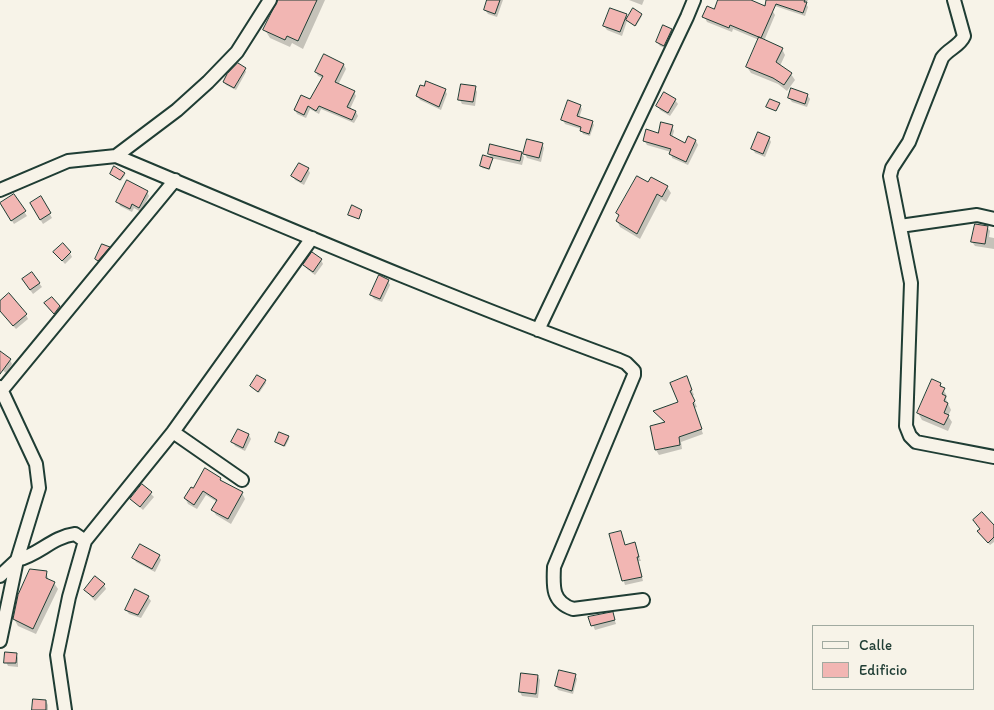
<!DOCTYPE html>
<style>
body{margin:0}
#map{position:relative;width:994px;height:710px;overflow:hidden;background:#f7f3e8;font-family:Itim,sans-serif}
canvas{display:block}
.legend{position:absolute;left:812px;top:625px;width:162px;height:65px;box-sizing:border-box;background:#f7f3e8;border:1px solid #a1aaa0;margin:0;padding:6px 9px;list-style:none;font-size:15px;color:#1f3d34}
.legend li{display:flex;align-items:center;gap:10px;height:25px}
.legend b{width:25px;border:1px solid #a1aaa0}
</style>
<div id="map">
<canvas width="994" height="710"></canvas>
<ul class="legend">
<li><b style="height:6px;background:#f7f3e8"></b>Calle</li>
<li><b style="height:14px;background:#f2b6b3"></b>Edificio</li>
</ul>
</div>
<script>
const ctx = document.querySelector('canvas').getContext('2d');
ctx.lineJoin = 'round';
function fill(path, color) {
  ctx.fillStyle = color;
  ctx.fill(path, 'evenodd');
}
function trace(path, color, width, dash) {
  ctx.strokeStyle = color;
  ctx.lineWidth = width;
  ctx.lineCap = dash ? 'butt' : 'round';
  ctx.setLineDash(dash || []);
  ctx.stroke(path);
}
fill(new Path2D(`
 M279,0H325L303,49L292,43L290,47L270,38L265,30Z
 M489,0H503L497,17L488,14L485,10Z
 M629,0H644L642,5Z
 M719,0H748L772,10L775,15L764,41L782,49L785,55L780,66L791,74L795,80L787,91L778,84L751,73L747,67L759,40L733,29L732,32L707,22L704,16L715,10Z
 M770,0H808L806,4L808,7L805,16L772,5Z
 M626,15L628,19L641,15L642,16L636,26L627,21L622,36L607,30L604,26Z
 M671,30L674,34L667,49L660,46L657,42Z
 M324,56L344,65L346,69L338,85L354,92L356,96L350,109L356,112L358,116L354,123L321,109L319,114L310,109L306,118L297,114L295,110L311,101L323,78L318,76L316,72Z
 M245,69L246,72L236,90L226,85L224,82Z
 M475,88L477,92L475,106L462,104L460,100Z
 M445,90L447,94L441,110L420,100L417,96Z
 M807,95L810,99L807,107L792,102L789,98Z
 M675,100L678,104L670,116L660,110L658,106Z
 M580,106L582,109L579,118L592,122L594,125L590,136L583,134L581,129L565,124L563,120Z
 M672,127L674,131L672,138L686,145L696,141L698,145L688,165L672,158L671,152L647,145L644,140Z
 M769,138L771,142L765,157L755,153L753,149Z
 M542,144L544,148L541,162L527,158L525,154Z
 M521,153L524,157L522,165L491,158L489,154Z
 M492,159L490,170L482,168L481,166Z
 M308,169L310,173L304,185L295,180L293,176Z
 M111,174H124L125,175L121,181Z
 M649,184L667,187L671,193L666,202L661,199L640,239L620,227L617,221L620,216L618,213Z
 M147,192L149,196L141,212L134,208L132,212L120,206L118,201Z
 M13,196L27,216L14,224L1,204Z
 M41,198L52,218L43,224L31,204Z
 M987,227L990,231L989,237L994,238V249L975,246L972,242Z
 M109,248L111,251L99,263L97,259Z
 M55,253H70L72,257L65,264Z
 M321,260L323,264L315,275L307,269L304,265Z
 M388,281L390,285L382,302L374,299L371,295Z
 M39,283L42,287L33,294L26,284Z
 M52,298L62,311L57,317L48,308Z
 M0,303L26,315L28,319L16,329L0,311Z
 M0,352L10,360L12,364L6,373L0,368Z
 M265,381L266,383L259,393L251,386Z
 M689,383L694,395L692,396L697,407L694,408L703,434L681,442L682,449L659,455L656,450L651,427L666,424L655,412L679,403Z
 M940,384L947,396L946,399L951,410L948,416L952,422L948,431L922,420L918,413Z
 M238,430L249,435L251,439L245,451L235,446L233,442Z
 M288,437L289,439L285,447L276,442Z
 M220,479L222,482L242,493L245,499L231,524L216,515L213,510L217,502L206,495L197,509L188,504L185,498Z
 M142,485L154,497L143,510L131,499Z
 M994,527V542L990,545L981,535V530Z
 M610,535L622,536L625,546L634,544L641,561H638L643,581L625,585Z
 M159,556L161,560L155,572L136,562L134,558Z
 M46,572L49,581L54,583L58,589L36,634L18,626L14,619Z
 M104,585L106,589L95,601L85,590Z
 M136,591L148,597L151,601L141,618L129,614L126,610Z
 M590,618H614L616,624L595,630Z
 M16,654L18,658V667L8,666L6,662Z
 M560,672L575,675L577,679L573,694L558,690L556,686Z
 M538,676L540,680L538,698L522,696L520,692Z
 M46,701L48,705V710H34Z`), '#0003');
const building = new Path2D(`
 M278,0H317L298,41L287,36L285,40L263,30Z
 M487,0H500L495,14L484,10Z
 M718,0H751L765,6L766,0H805L804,2H807L803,13L776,4L761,38L730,25L729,28L702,17L707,6L714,9Z
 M610,8L627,14L620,32L603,26Z
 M633,8L642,14L635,26L626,20Z
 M663,25L672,29L664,46L656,42Z
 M759,37L783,48L776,62L792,73L784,85L773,78L746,67Z
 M324,54L344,64L335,82L355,91L347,107L356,111L352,120L319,106L316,111L308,106L304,115L294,110L301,95L310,99L323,76L315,72Z
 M238,63L246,68L234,88L223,82L227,74Z
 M426,81L446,89L439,107L416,96L420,85L424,86Z
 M461,84L476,86L473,102L458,100Z
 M791,88L808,94L805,104L788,98Z
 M664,92L676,99L668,113L656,106Z
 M770,99L780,103L776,111L766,107Z
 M568,100L581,105L577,116L593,121L589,134L580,131L581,127L561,120Z
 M661,122L673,125L670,135L685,143L688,136L696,140L686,162L669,154L671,149L643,141L646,129L658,133Z
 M758,132L770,137L763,154L751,149Z
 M527,139L543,143L539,158L523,154Z
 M490,144L522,152L520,161L488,154Z
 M483,155L493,158L489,169L480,166Z
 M299,163L309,168L301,182L291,176Z
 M114,166L125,173L120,180L110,174Z
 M637,176L648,182L651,177L668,186L662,197L657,194L637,234L616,221L619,215L616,213Z
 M127,180L148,191L139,208L132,204L130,209L116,202Z
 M14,194L26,211L11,221L0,203Z
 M41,196L51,213L40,220L30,203Z
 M352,205L362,210L359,219L348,215Z
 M975,224L988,226L985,244L971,242Z
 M63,243L71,252L62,261L53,252Z
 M102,244L110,247L98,261L95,259Z
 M312,252L322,259L313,272L303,265Z
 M32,272L40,283L30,290L22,279Z
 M379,275L389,280L380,299L370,295Z
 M9,293L27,314L13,326L0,311V301Z
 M52,297L60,306L54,314L44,303Z
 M0,351L11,359L0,374Z
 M257,375L266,380L258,392L250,386Z
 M687,376L692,390L690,391L695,401L693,403L702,429L679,437L680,445L655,450L650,426L665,422L653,411L678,402L670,383Z
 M932,379L941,383L940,386L945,388L942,394L946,396L944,401L948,403L944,413L949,415L944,425L917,413Z
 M238,429L249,434L243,448L231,442Z
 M279,432L289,436L284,446L275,442Z
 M205,468L221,478L220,480L243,492L228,519L211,510L217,500L203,491L194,505L184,498L191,487L193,488Z
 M142,484L152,492L140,507L130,499Z
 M982,512L994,525V537L988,543L977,531L980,529L973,520Z
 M621,531L625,545L635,542L639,557H637L642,577L622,581L609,534Z
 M140,544L160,555L152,569L132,558Z
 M30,569L47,571L46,578L55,582L33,629L13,619L18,595Z
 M95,576L105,584L93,597L84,590Z
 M135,589L149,596L138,615L125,610Z
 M613,612L615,620L591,626L588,617Z
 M5,652L17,653L16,663H4Z
 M559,670L576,674L572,691L555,686Z
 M521,673L538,675L536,694L519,692Z
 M33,699L46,700V710H32Z`);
fill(building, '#f2b6b3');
trace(building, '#1f3d34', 1);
const street = new Path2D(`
 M954,0L964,36C960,46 948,49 942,58L909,142L892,168L890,176L911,283L906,426L910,436L916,442L994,457
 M116,156C283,226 449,298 619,360L626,363L634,371V375L554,567C553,587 552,602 573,609L643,600
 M0,190L68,161L116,156L177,110L208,82L237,52L270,0
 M900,226L977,215L994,219
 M538,330L687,17L694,0
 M0,387L36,464L39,488L17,560L0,576
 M2,390L175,180
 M173,432L242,480
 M85,541L173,432L312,238
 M0,641L17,560C39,555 52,537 75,534L85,541L69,597L57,655L65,710`);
trace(street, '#1f3d34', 16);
trace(street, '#f7f3e8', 12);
</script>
